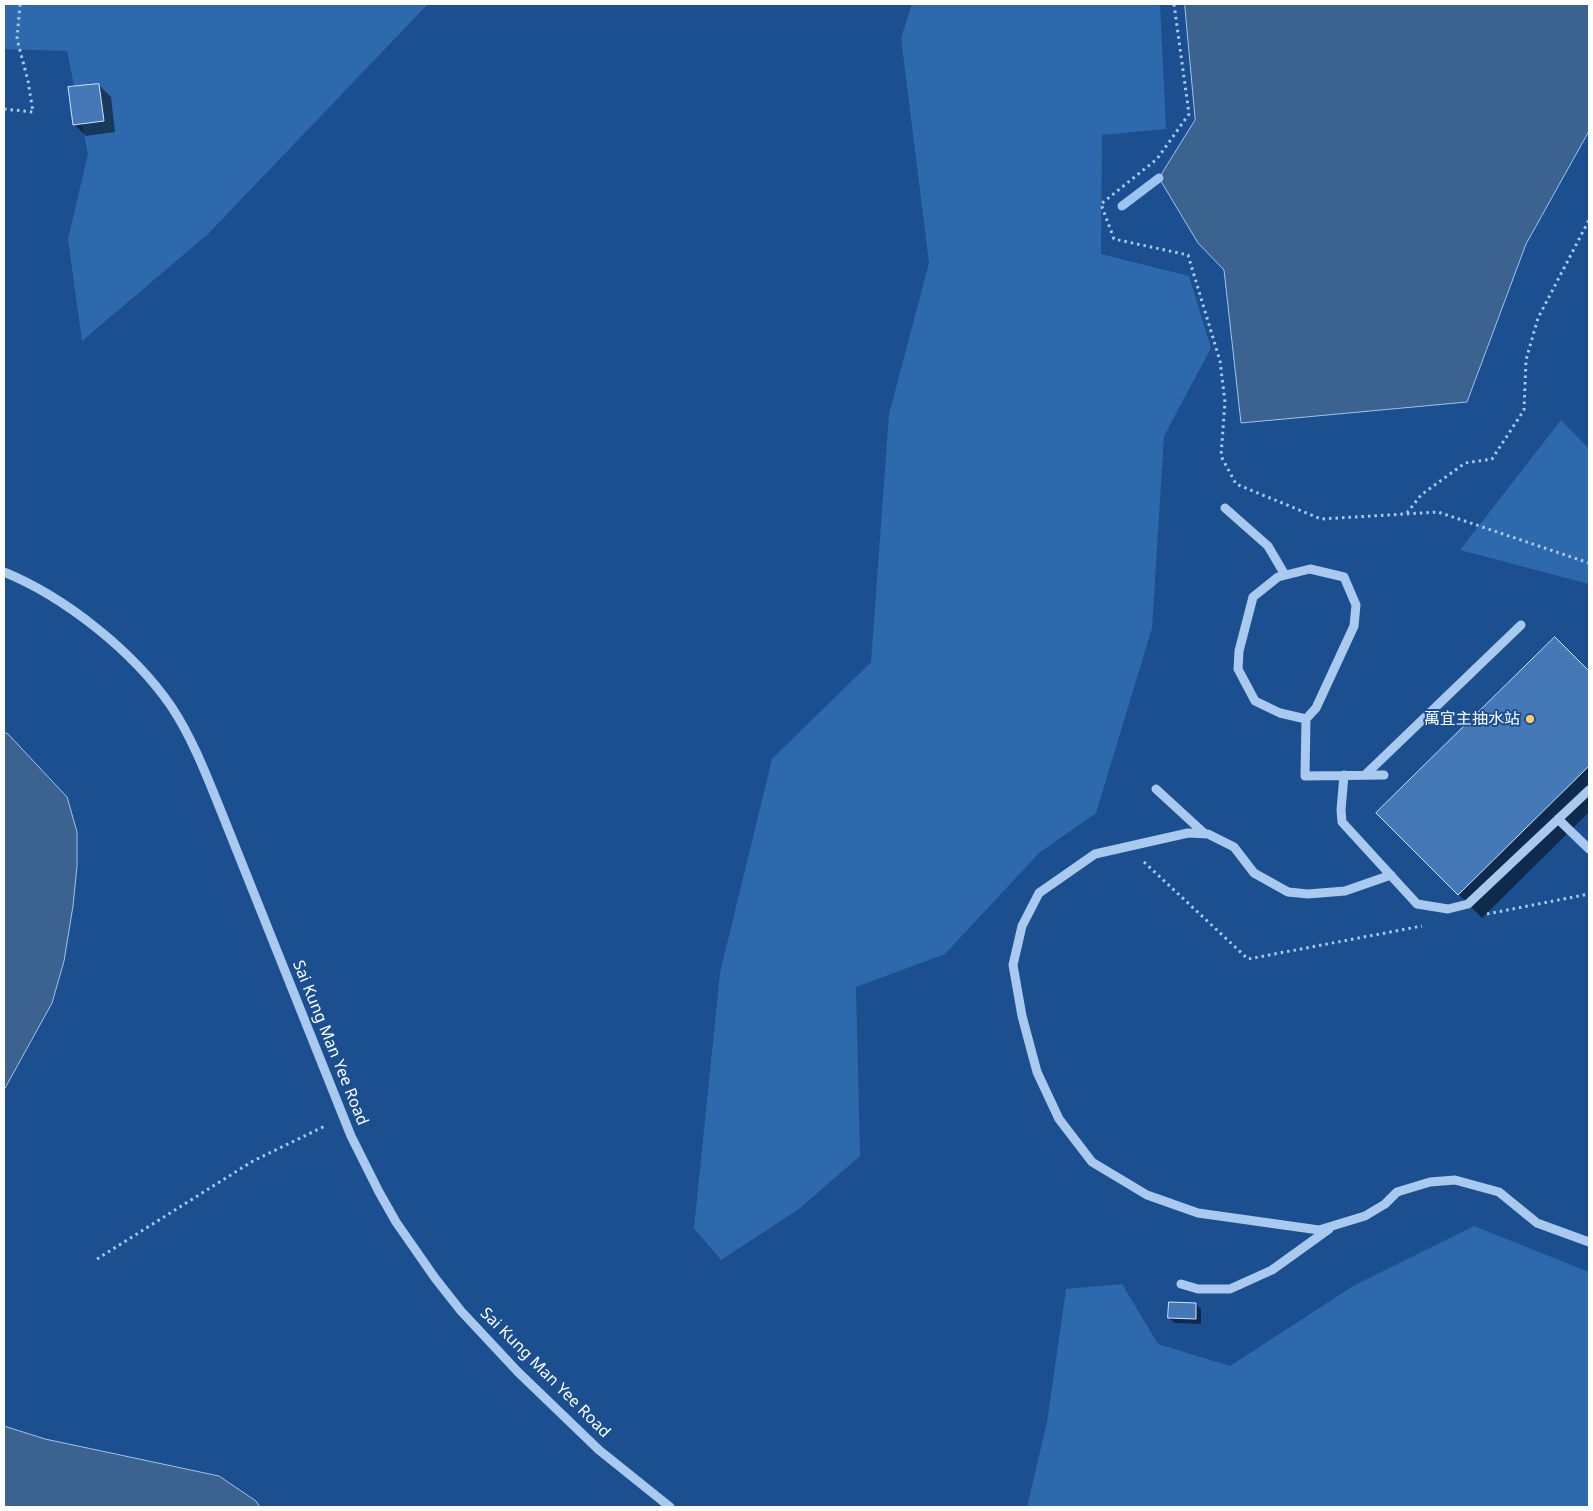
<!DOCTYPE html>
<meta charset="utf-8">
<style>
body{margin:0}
#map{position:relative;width:1593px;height:1511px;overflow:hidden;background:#1b4f8f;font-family:"Noto Sans",sans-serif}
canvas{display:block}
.frame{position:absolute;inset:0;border:5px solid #fff;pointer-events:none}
</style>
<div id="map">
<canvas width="1593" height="1511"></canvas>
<div class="frame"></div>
</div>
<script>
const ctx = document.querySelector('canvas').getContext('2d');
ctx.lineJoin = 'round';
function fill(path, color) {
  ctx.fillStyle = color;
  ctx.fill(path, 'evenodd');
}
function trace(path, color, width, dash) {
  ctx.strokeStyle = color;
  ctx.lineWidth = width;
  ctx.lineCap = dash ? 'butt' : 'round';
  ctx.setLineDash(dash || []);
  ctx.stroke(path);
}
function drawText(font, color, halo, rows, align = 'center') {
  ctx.font = font + ' "Noto Sans","Noto Sans TC",sans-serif';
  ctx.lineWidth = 4;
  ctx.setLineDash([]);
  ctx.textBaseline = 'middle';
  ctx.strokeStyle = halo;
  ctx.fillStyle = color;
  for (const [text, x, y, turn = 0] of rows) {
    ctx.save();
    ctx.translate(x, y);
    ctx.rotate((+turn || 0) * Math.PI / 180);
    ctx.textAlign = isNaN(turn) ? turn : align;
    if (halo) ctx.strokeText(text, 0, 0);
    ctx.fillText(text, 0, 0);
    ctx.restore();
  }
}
fill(new Path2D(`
 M4,4H428L208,234L82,341L68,239L88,154L67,51L4,49Z
 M912,4H1160L1166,129L1102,135L1101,254L1189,276L1211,348L1164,436L1152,628L1096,813L1039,853L945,954L856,987L860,1156L799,1209L721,1260L694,1228L720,973L772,759L871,662L889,414L929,263L901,38Z
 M1561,420L1589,449V584L1460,550Z
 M1474,1226L1589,1272V1507H1027L1047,1422L1066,1289L1122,1284L1158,1344L1230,1366L1353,1286Z`), '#2e69ad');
const water = new Path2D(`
 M1185,4H1589V131L1526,244L1467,402L1241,423L1224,270L1198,243L1159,178L1195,120Z
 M4,732L8,734L67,797L77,832V866L73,906L64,961L52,1003L4,1090Z
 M4,1426L45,1439L219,1476L256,1501L260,1507H4Z`);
fill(water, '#3c6290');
trace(water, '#9cc4f0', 1);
fill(new Path2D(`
 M99,85L111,97L115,132L86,136L74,124Z
 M1555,639L1589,673V812L1482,918L1378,813Z
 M1196,1304L1201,1309V1324L1175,1323L1169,1318Z`), '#0007');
trace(new Path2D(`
 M1122,206L1159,178`), '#9cc4f0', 9);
const building = new Path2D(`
 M99,84L104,121L73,125L68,87Z
 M1555,637L1589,671V766L1458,895L1376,813Z
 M1169,1302L1196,1303V1319L1168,1318Z`);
fill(building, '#4478b7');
trace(building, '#cfe3fa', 1);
trace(new Path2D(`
 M1174,4L1189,114L1157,159L1101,204L1114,239L1188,255L1220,361L1225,402L1221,456L1236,484L1321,519L1438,512L1589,563
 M4,109L33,112L28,81L17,39L20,4
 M1407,513L1421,495L1465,463L1492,459L1524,410L1526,360L1538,318L1589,220
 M1144,862L1248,959L1422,926
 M1487,914L1589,894
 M97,1259L253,1161L327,1125`), '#a9c9ee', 3, [2.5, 4]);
trace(new Path2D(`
 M1225,508L1268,546L1285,575
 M4,572C65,597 133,651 171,706C193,739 208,779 223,816L351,1136L379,1192L396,1222L435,1278L461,1311L518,1372L599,1450L670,1507
 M1306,719L1316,708L1354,626L1356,605L1344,577L1310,569L1278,577L1253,597L1239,651L1238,669L1255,701L1280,713L1306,719L1305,776L1384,775
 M1344,775L1341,810L1342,822L1417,904L1448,909L1468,904L1589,790
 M1365,775L1521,625
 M1156,789L1205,834
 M1558,819L1589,849
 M1391,875L1345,891L1308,894L1288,892L1254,873L1234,847L1208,834L1188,833L1095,854L1039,893L1022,926L1013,965L1022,1016L1037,1072L1059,1119L1092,1162L1147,1195L1198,1213L1319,1230L1365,1216L1385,1204L1397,1192L1430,1182L1455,1180L1499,1192L1537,1223L1589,1242
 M1181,1284L1198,1289H1230L1272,1270L1329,1229`), '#a9c9ee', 9);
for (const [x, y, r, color] of [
 [1530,719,5,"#ffd166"]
]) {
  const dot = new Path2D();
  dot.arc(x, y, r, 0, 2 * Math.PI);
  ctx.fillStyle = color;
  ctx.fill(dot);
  trace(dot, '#1b4f8f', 2);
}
drawText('16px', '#fff', '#1b4f8f', [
 ["萬宜主抽水站",1520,719]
], 'right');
drawText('16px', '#fff', '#1b4f8f', [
 ["Sai Kung Man Yee Road",330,1043,68],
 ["Sai Kung Man Yee Road",545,1373,45]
]);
</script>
